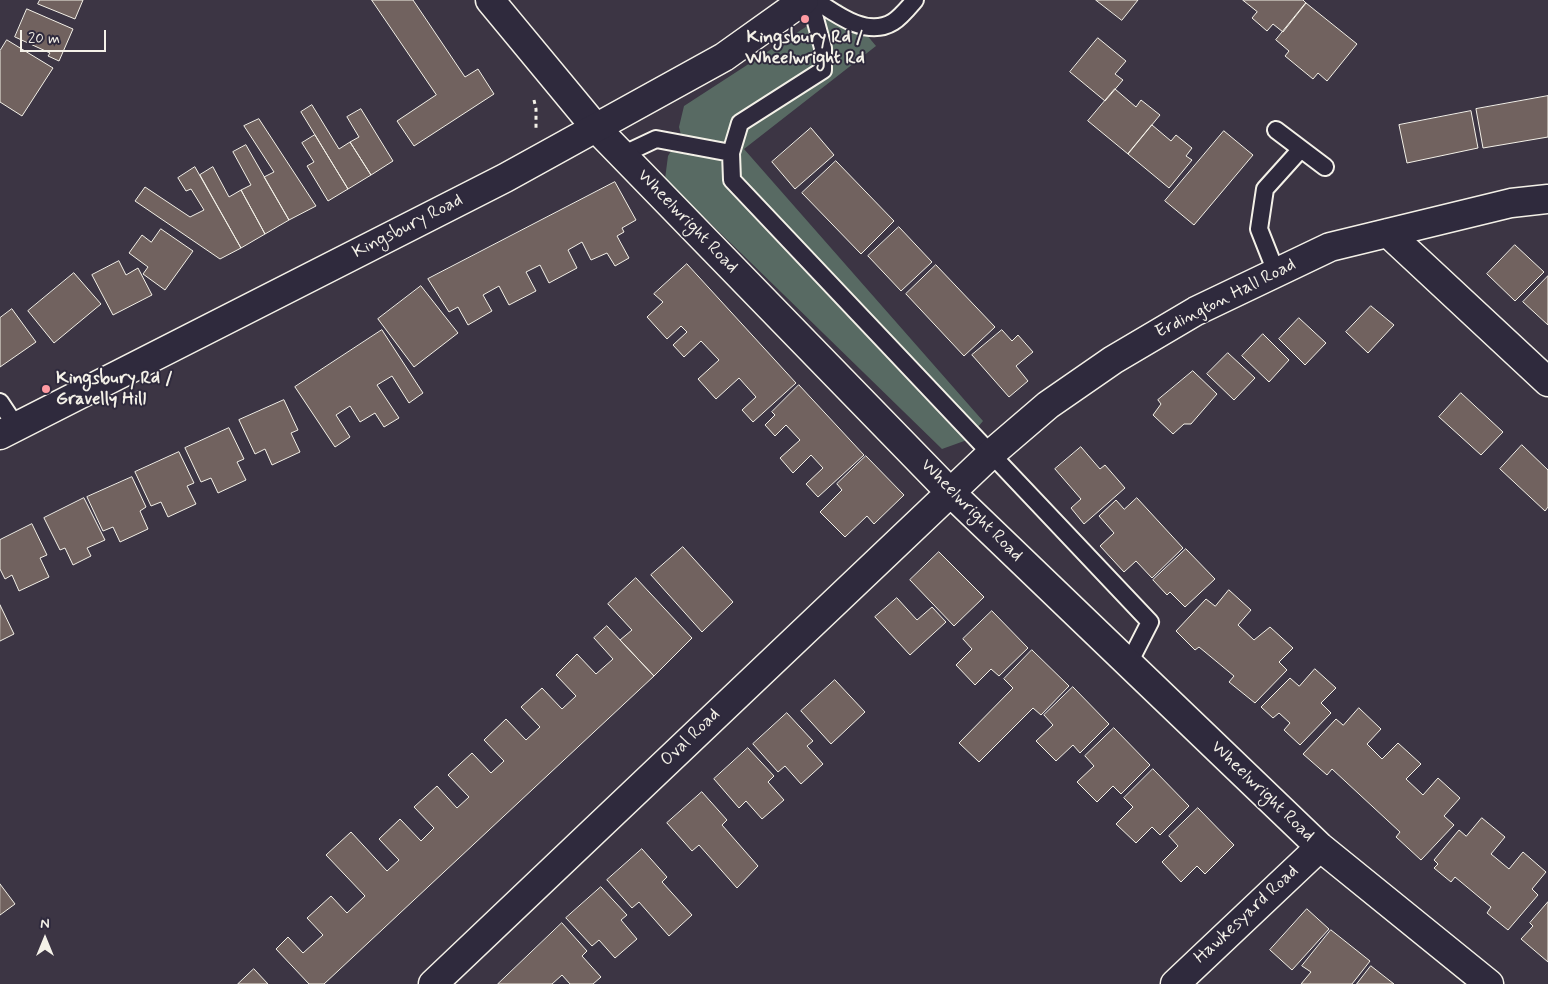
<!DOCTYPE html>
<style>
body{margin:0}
#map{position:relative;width:1548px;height:984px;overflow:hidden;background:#3c3544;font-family:Mynerve,sans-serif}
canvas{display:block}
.north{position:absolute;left:20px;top:914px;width:50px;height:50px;-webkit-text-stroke:4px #2f2a3d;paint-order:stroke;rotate:0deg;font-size:14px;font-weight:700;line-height:20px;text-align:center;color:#f4f1e8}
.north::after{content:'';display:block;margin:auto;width:18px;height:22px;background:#f4f1e8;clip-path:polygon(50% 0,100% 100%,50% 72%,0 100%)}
.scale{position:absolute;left:20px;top:30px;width:86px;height:22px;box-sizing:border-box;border:2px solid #f4f1e8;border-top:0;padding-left:6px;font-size:15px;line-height:18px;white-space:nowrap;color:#f4f1e8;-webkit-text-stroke:4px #2f2a3d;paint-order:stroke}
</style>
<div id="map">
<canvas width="1548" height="984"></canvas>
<div class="north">N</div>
<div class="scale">20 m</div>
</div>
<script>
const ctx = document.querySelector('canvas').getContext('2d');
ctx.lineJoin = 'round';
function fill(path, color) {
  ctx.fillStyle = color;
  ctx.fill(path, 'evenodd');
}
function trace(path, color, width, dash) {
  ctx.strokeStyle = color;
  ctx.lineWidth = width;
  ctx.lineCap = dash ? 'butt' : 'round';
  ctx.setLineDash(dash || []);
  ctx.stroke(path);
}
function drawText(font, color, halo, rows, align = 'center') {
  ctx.font = font + ' Mynerve,sans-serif';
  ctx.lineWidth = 4;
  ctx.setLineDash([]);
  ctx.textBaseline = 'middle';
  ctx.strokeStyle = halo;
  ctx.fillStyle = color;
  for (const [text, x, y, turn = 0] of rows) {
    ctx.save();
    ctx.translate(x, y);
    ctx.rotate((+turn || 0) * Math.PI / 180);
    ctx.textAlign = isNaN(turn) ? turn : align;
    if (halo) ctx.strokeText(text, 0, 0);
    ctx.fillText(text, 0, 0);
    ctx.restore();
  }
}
fill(new Path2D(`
 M841,4L876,46L744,149L983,421L967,440L942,449L665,179L668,156L681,135L679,127L684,106Z`), '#586a63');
const building = new Path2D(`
 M40,0H83L75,19L38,4Z
 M372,0H413L465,77L478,69L494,94L414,146L397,121L436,95Z
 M1096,0H1138L1122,20Z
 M1243,0H1303L1306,3L1283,32L1273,24L1267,31L1252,18L1257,12Z
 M1306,3L1357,44L1327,81L1318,73L1313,79L1285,56L1289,51L1276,40Z
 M27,9L73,29L59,61L48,56L50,53L15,37Z
 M1098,38L1126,61L1115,74L1123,80L1105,101L1070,72Z
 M7,40L53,68L22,116L0,102V51Z
 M1115,89L1136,107L1141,100L1160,115L1128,154L1088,121Z
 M1548,96V137L1483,148L1476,109Z
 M312,105L339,149L350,142L371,175L348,189L301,112Z
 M361,109L393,161L371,175L350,142L359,137L347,117Z
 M1471,111L1478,148L1407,163L1399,125Z
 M259,119L316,206L289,220L264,177L274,172L244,126Z
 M1152,125L1171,141L1176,135L1192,148L1186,156L1192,160L1169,188L1128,154Z
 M811,128L834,155L795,189L772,162Z
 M1224,131L1253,155L1194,225L1165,201Z
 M315,135L348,189L328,201L307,166L314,162L302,143Z
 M246,145L289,220L265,234L241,190L251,185L233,152Z
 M836,161L894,221L861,254L802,193Z
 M195,167L241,248L220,259L135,201L145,187L190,217L204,210L191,189L186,191L178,178Z
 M213,167L229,197L241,190L265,234L241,248L200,175Z
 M615,182L636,220L622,228L624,232L617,236L629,258L615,266L607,253L591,260L582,242L568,250L577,268L549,283L540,265L526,272L536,291L509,305L499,286L483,295L492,311L468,325L458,307L449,312L428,279Z
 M899,227L932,262L901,291L868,256Z
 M161,229L193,251L165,290L143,274L148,267L129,253L142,235L151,242Z
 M1515,245L1544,272L1515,301L1487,274Z
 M119,261L126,275L138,268L152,295L113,315L92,275Z
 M687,264L796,383L753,422L742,410L756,397L739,378L716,399L698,379L719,360L701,341L684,357L673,345L687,332L681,326L667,339L647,317L663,302L654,294Z
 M936,265L995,327L964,356L906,294Z
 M74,273L101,304L54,343L28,311Z
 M1548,276V325L1523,302Z
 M421,286L458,333L414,367L378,319Z
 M1371,306L1394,325L1368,353L1346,332Z
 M12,309L36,342L0,367V318Z
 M1299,318L1326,343L1305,365L1279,339Z
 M382,330L423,393L409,403L392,376L377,385L399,418L384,427L375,413L360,422L350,406L336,415L350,437L335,447L295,387Z
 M1002,330L1012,341L1018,335L1033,352L1016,366L1028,381L1009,397L972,355Z
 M1263,334L1289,360L1269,382L1242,356Z
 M1228,353L1255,378L1234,400L1207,374Z
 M1193,371L1217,394L1191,424H1184L1173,434L1153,415L1161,404L1158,400Z
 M799,385L864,455L818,497L806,484L823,468L811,455L793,473L780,458L800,440L786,425L775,436L765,425L775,415L772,412Z
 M1461,393L1503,432L1481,455L1439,417Z
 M284,400L298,430L291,433L300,452L272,465L265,449L255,454L239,420Z
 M229,428L244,459L237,462L246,480L218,493L211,478L201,482L185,448Z
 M1522,445L1548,470V507L1545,511L1500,469Z
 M1081,447L1100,469L1105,465L1125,488L1084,524L1071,508L1081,499L1055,469Z
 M179,452L194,483L187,486L196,504L168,517L161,502L151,506L135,472Z
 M866,456L904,495L874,524L867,516L845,537L820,512L842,490L837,484Z
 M132,477L146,507L140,511L148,529L120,542L113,527L103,531L87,497Z
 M84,498L105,540L87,548L91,556L73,565L65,548L60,550L44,518Z
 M1137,498L1183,548L1152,578L1136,561L1124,572L1100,546L1114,533L1099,516L1116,500L1124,509Z
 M32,524L47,555L40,558L49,577L19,591L12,575L5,579L0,569V540Z
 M683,547L733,602L702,632L651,575Z
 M1186,549L1215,579L1185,607L1170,592L1167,595L1153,580Z
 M939,552L984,597L954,626L910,580Z
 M636,578L692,638L654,676L620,640L632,630L608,604Z
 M1229,590L1251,610L1238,625L1254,640L1270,627L1293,648L1279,662L1287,670L1255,703L1229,682L1234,676L1199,647L1195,650L1176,631L1206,599L1215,606Z
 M897,598L917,620L932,607L946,622L910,655L875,617Z
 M0,605L14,634L0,641Z
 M992,611L1028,648L999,676L991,669L975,685L956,665L972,649L963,639Z
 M607,626L654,676L324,984H309L276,949L288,937L303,953L323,935L307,918L331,896L347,913L365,896L326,855L351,832L387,871L399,860L379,839L400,819L421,841L434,828L414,807L437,786L457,808L469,797L448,775L472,753L491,773L504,761L484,740L506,719L526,740L540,727L521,707L542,688L562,709L576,696L556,675L577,654L596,674L613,659L594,638Z
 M1032,650L1069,686L1041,715L1033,708L979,762L959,743L1013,688L1004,679Z
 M1315,669L1336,688L1321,703L1331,713L1300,745L1284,730L1290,723L1279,713L1273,718L1261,707L1290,678L1299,686Z
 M835,680L865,712L831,744L801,711Z
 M1073,687L1109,724L1080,753L1073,745L1056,761L1036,741L1053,725L1044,715Z
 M1359,708L1381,729L1367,744L1382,759L1398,743L1421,764L1406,779L1423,795L1438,778L1460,798L1444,816L1454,825L1421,860L1396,837L1400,832L1332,769L1327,775L1303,754L1336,719L1343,725Z
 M787,713L813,741L807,746L823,764L801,784L785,766L778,772L753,744Z
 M1114,728L1150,765L1121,794L1113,786L1097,802L1077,782L1094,766L1085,756Z
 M748,748L774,776L768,782L784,800L762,819L746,801L739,808L714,779Z
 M1153,769L1189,806L1160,835L1152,827L1136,843L1116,824L1133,807L1124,798Z
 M702,792L727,820L722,825L758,866L737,888L699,845L692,851L667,823Z
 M1198,808L1234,845L1205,874L1197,866L1181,882L1162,862L1178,846L1169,836Z
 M1482,818L1505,837L1491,854L1509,869L1523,852L1546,872L1532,889L1538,895L1508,930L1487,913L1491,907L1455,877L1451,882L1434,868L1438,864L1434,860L1459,830L1466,836Z
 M642,849L667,877L662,882L692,915L669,936L639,902L632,908L607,880Z
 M0,884L15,904L0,915Z
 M601,887L627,915L621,920L637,939L615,958L599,940L592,946L566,918Z
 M1548,902V962L1521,939L1533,926L1530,923Z
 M1307,909L1329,929L1292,970L1270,950Z
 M562,923L587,951L582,956L601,977L593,984H570L562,975L552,984H498Z
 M1331,930L1370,961L1352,984H1301L1311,972L1302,966Z
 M1371,966L1394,984H1357Z
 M254,969L268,984H238Z`);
fill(building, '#71625f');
trace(building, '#f4f1e8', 1);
const service = new Path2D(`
 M810,0L823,48V70L740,123L731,153L732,180L1150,622L1128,665
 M815,0C836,14 867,38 893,22C901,17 909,7 915,0
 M1276,130L1325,167
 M622,155L656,139L731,153
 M1276,272L1259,229L1265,189L1301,149
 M0,402L16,426`);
const minor = new Path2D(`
 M490,0L596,128L950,492L1320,847L1489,984
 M1388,233L1548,382
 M433,984L992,453L1048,405L1113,360L1196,311L1330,247L1511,203L1548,199
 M1175,984L1320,847`);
const tertiary = new Path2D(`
 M0,435L505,178L724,57L804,0`);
trace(service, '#f4f1e8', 20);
trace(minor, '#f4f1e8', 31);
trace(tertiary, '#f4f1e8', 31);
trace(new Path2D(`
 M534,100L536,109V128`), '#f4f1e8', 3, [4, 4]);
trace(service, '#2f2a3d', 16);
trace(minor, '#2f2a3d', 28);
trace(tertiary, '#2f2a3d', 28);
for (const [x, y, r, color] of [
 [805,19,5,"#ff9aa2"],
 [46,389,5,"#ff9aa2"]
]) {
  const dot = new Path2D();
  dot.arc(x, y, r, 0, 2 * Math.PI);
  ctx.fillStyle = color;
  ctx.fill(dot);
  trace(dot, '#2f2a3d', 2);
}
drawText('bold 18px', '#f4f1e8', '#2f2a3d', [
 ["Kingsbury Rd /",805,38],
 ["Wheelwright Rd",805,59],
 ["Kingsbury Rd /",56,379,"left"],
 ["Gravelly Hill",56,400,"left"]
]);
drawText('18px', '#f4f1e8', '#2f2a3d', [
 ["Wheelwright Road",687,222,46],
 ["Kingsbury Road",408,227,-27],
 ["Erdington Hall Road",1226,299,-27],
 ["Wheelwright Road",971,511,45],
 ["Oval Road",691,738,-44],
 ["Wheelwright Road",1262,792,44],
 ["Hawkesyard Road",1247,915,-43]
]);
</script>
